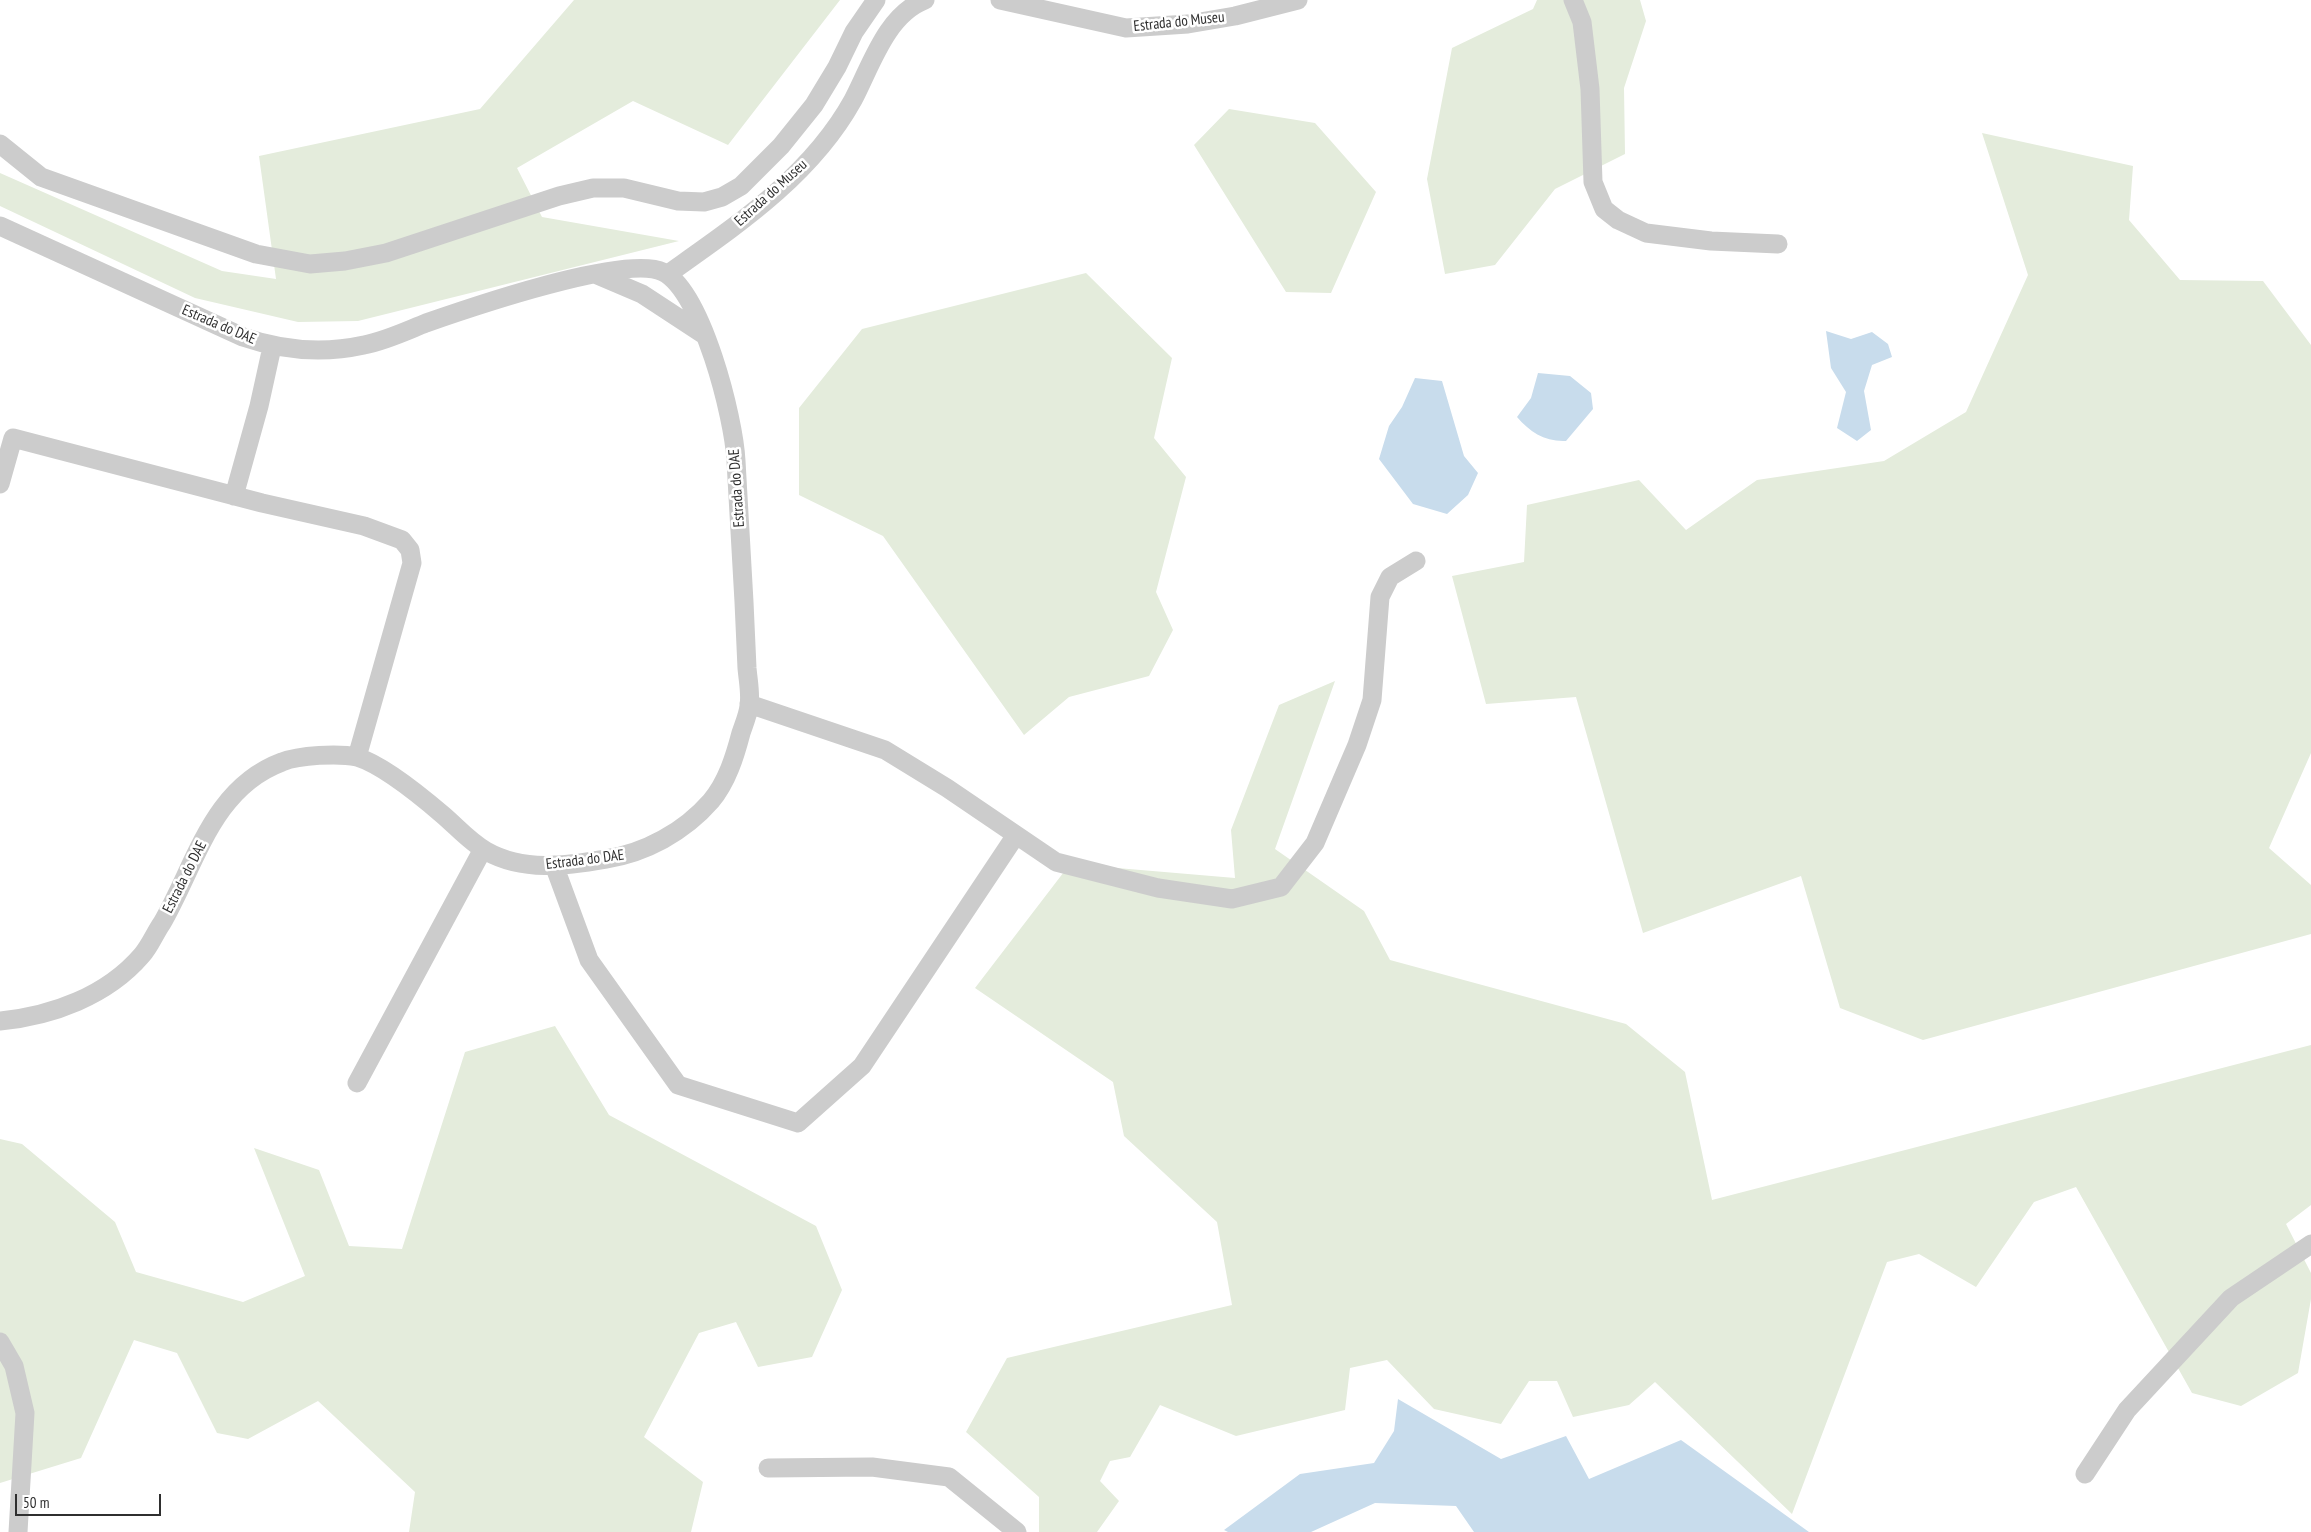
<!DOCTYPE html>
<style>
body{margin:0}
#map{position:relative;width:2311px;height:1532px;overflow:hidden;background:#fff;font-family:"PT Sans Narrow",sans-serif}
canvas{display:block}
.scale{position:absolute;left:15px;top:1494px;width:146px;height:22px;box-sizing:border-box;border:2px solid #2f2f2f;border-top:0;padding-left:6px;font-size:15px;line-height:18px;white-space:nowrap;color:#2f2f2f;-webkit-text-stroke:4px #fff;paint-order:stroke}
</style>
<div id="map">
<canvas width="2311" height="1532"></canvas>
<div class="scale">50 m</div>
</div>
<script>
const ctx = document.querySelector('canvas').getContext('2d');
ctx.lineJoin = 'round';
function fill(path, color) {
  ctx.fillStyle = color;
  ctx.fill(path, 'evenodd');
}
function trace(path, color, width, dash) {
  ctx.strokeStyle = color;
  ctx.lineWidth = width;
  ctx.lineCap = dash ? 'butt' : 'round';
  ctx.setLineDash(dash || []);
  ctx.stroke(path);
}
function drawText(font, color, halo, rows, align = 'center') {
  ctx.font = font + ' "PT Sans Narrow",sans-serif';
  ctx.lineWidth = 5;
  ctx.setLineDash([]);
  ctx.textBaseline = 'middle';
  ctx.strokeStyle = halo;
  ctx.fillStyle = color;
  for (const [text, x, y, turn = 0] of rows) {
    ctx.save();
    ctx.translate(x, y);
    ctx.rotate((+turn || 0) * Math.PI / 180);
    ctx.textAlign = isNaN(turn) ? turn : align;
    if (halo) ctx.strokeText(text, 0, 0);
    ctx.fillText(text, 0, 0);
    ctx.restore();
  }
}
fill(new Path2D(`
 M574,0H840L728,145L633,101L517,168L542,217L679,241L358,321L298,322L195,298L0,206V173L222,271L276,279L259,156L480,109Z
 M1537,0H1640L1646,21L1624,88L1625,154L1555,189L1495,265L1445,274L1427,179L1452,48L1533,9Z
 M1229,109L1315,123L1376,192L1331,293L1286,292L1194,145Z
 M1982,133L2133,166L2129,220L2180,280L2263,281L2311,345V753L2269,848L2311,885V934L1923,1040L1840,1008L1801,876L1643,933L1576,697L1486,704L1452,576L1524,562L1527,505L1639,480L1686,530L1757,480L1884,461L1966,412L2028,275Z
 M1086,273L1172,358L1154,438L1186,477L1156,592L1173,630L1149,676L1069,697L1024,735L883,536L799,495V408L862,329Z
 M1335,681L1275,849L1364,911L1390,960L1626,1024L1685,1072L1712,1200L2311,1045V1205L2286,1224L2311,1273V1299L2298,1373L2241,1406L2192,1393L2076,1187L2034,1202L1976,1287L1919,1254L1887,1262L1792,1514L1655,1382L1629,1405L1573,1417L1557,1381H1529L1501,1424L1434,1409L1387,1360L1350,1368L1345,1410L1236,1436L1160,1405L1130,1457L1110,1461L1100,1481L1119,1501L1097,1532H1039V1497L966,1432L1007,1358L1232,1305L1217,1222L1124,1136L1113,1082L975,988L1070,864L1235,878L1231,830L1279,705Z
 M555,1026L609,1115L816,1226L842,1290L812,1357L758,1367L736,1322L699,1333L644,1437L703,1482L691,1532H409L415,1492L318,1401L248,1439L217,1433L177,1353L134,1340L81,1458L0,1483V1139L22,1144L115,1222L136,1272L243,1302L305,1276L254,1148L319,1170L349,1246L402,1249L465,1052Z`), '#e4ecdc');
fill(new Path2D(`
 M1826,331L1851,339L1872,332L1888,344L1892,357L1872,365L1864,391L1871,430L1857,441L1837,428L1846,392L1831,368Z
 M1538,373L1570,376L1591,393L1593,409L1566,441C1545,442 1530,432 1517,417L1531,398Z
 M1415,378L1442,381L1464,456L1478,473L1468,495L1447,514L1413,504L1379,459L1389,426L1402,407Z
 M1398,1399L1501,1459L1566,1436L1589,1479L1681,1440L1809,1532H1474L1456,1506L1375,1503L1311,1532H1228L1224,1530L1300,1474L1374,1463L1394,1431Z`), '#c8dcec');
trace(new Path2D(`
 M1000,0L1126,28L1188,24L1235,16L1298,0
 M1573,0L1582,22L1590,89L1593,182L1604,209L1618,220L1646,233L1711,241L1778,244
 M0,144L41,177L256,254L310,264L345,261L386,253L559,196L593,188H624L678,201L704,202L722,197L741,186L781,146L814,105L837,67L854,32L876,0
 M0,226L243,337C281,350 323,354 364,345C385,341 406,331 426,323C469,308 626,254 663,272C702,291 734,418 736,461C739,508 741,555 744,602C745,624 746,646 747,668C748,680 751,694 749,706C748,715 744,724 741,733C735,756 727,782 711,801C684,832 645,853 606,859C566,866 523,872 486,851C470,842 457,827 443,815C422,797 383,765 357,757C339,753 299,755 282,762C212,788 196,864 162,923C155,933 150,946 142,955C107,996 52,1016 0,1021
 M595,274L642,294L703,334
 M668,274C737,225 811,176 853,100C871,66 886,15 925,0
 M0,484L13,438L262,503L364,526L402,540L410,550L412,563L357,757
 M234,496L259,406L272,347
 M749,704L885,750L947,788L1056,862L1158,888L1232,899L1281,887L1315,843L1357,745L1372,700L1380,597L1390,577L1416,561
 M554,865L589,960L678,1085L798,1123L862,1066L1016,835
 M357,1083L483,849
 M0,1342L14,1366L25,1413L18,1532
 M768,1468L872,1467L949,1477L1017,1532
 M2085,1474L2127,1410L2231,1298L2311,1244`), '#ccc', 19);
drawText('15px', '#2f2f2f', '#fff', [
 ["Estrada do Museu",1179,22,-6],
 ["Estrada do Museu",771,193,-42],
 ["Estrada do DAE",219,325,23],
 ["Estrada do DAE",737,488,-94],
 ["Estrada do DAE",585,860,-7],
 ["Estrada do DAE",185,877,-63]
]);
</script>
